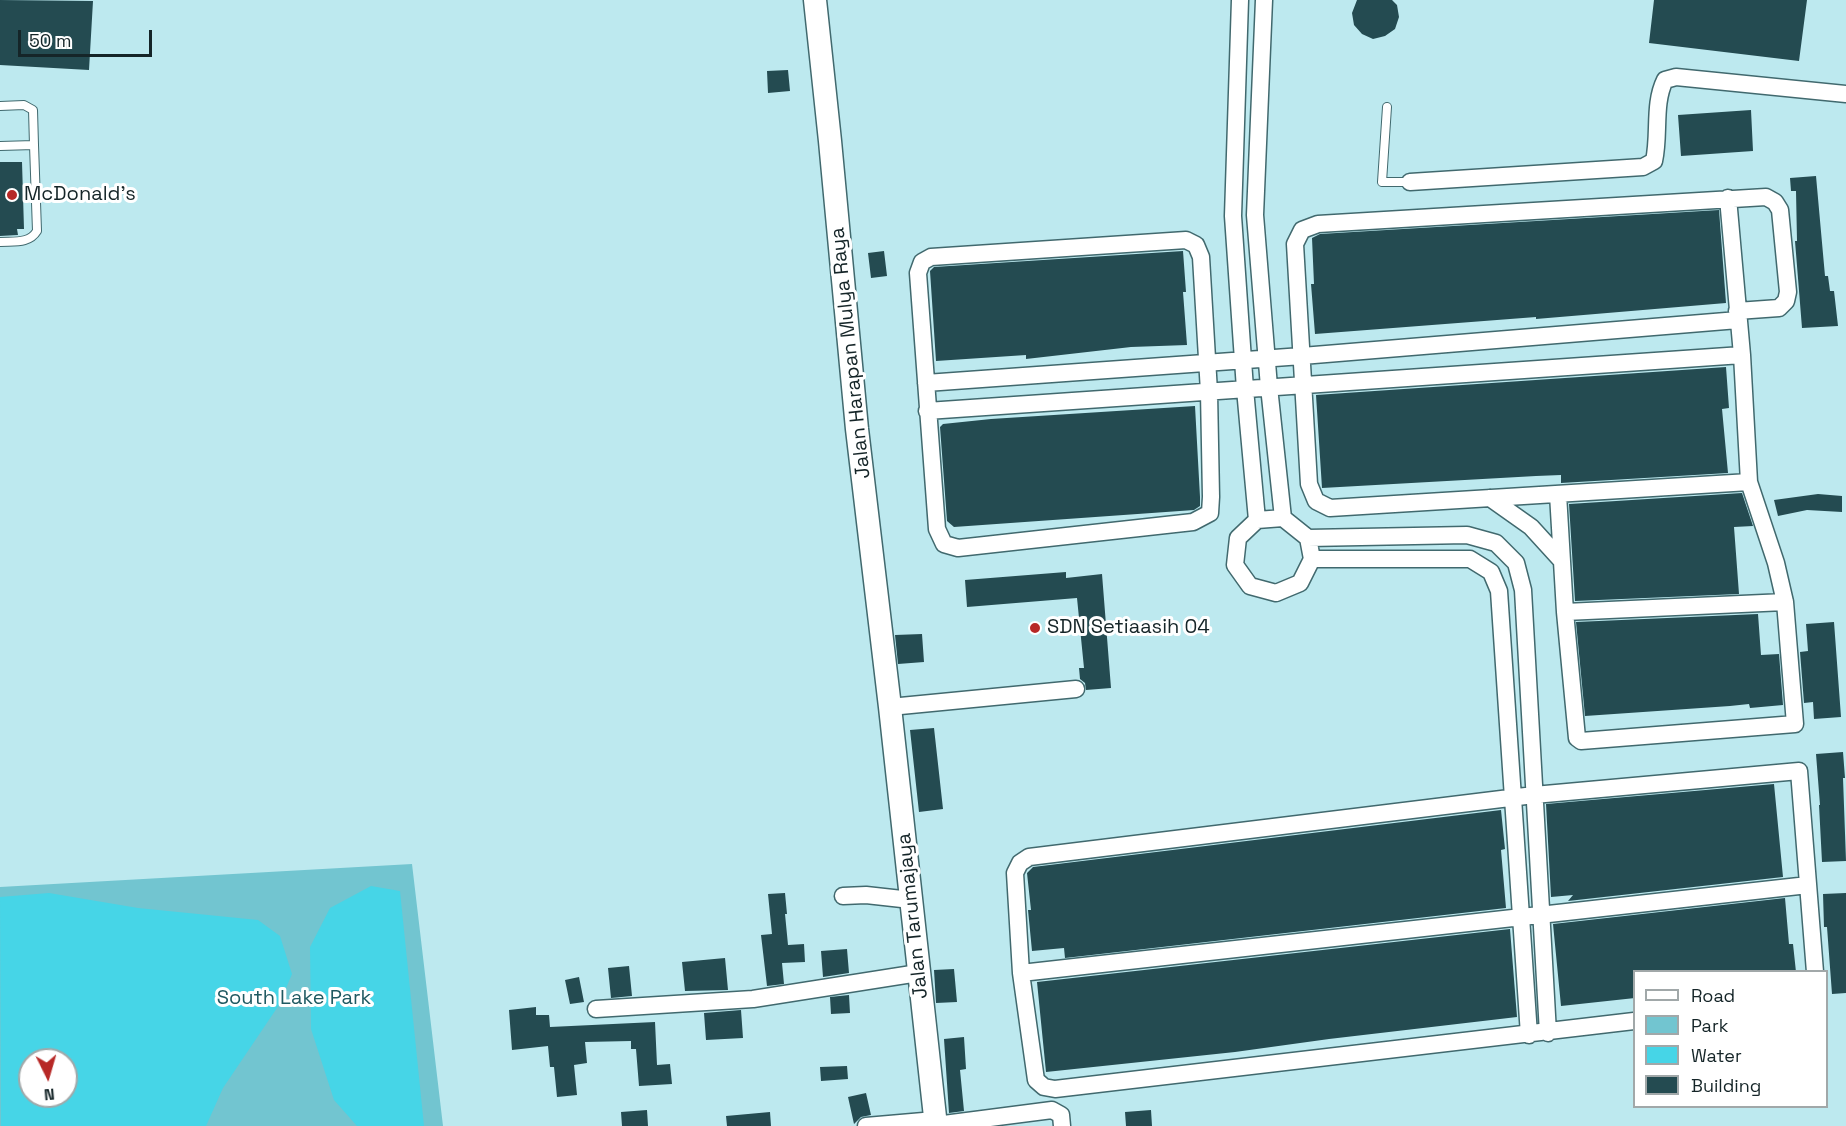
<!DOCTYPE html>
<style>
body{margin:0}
#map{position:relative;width:1846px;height:1126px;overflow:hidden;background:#bde9ef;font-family:"Space Grotesk",sans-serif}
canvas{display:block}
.legend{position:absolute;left:1633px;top:970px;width:195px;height:138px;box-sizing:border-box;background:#fff;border:2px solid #a1a8a9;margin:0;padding:8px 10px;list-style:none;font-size:18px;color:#152528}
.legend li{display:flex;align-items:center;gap:12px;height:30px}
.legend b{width:30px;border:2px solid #a1a8a9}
.north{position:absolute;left:18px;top:1048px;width:60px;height:60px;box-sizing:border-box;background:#fff;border:2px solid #a1a8a9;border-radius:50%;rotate:175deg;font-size:16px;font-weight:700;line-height:24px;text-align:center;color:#152528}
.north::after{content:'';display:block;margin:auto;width:21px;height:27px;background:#b72826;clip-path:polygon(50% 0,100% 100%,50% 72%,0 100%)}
.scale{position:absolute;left:18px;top:30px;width:134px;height:27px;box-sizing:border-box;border:3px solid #152528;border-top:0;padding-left:8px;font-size:18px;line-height:21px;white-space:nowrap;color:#152528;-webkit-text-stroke:4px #fff;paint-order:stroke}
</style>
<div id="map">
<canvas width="1846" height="1126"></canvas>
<ul class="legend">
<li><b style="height:8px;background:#fff"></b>Road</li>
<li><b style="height:16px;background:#72c5d0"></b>Park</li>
<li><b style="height:16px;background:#46d5e7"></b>Water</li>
<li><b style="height:16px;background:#244b51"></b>Building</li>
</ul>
<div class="north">N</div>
<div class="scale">50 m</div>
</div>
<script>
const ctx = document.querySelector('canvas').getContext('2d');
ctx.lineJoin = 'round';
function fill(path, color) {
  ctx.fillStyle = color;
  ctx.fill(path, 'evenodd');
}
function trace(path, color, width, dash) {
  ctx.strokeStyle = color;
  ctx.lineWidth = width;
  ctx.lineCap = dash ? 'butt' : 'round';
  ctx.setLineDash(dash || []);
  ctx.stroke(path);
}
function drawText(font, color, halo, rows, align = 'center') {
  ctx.font = font + ' "Space Grotesk",sans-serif';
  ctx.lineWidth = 6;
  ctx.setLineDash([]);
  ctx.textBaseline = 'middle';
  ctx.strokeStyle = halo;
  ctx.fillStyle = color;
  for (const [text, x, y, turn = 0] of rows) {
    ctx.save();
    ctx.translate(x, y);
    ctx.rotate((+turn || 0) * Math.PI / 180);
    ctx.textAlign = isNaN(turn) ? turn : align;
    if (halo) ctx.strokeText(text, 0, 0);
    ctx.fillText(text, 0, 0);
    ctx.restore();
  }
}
fill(new Path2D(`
 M412,864L443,1126H0V887ZM30,1060H66V1096H30Z`), '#72c5d0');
fill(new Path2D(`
 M371,886L400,891L424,1126H357L334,1100L311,1029L310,947L330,908Z
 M49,893L138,908L258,920L280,936L292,974L279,1005L223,1088L206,1126H1L0,897ZM30,1060H66V1096H30Z`), '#46d5e7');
fill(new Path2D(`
 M0,0L93,1L89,70L0,65Z
 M1357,0H1392L1397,5L1399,17L1395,29L1385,36L1373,39L1362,34L1354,25L1352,13Z
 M1654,0H1807L1799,61L1649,43Z
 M788,70L790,91L768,93L767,71Z
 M1751,110L1753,151L1681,156L1678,115Z
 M0,162H22L24,229H17L18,235L0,236Z
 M1816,176L1825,276H1828L1830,291H1834L1838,326L1802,328L1795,241H1797L1796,191H1791L1790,178Z
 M1719,210L1726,303L1536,319V317L1315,334L1311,284H1314L1312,238L1320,234Z
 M884,251L887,276L871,278L868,253Z
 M1183,251L1186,292H1183L1187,345L1131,347L1026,359V355L936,361L930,271L934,267Z
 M1726,367L1729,408L1722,409L1728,473L1561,483V475L1536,476L1322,488L1316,395Z
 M1195,406L1200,497V506L1194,510L954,527L947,521L940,427L943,424L991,419Z
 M1742,493L1753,526L1734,527L1739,594L1575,601L1569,504Z
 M1818,494L1842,496V512L1807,510L1778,516L1774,500Z
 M1066,572V578L1102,574L1111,688L1086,690L1085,683L1080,679L1079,668H1084L1077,598L967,607L965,580Z
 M1758,614L1761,655L1779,654L1783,705L1750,708L1749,704L1730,706L1585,716L1576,622Z
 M1834,622L1841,717L1814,719L1813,702L1804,703L1800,652L1808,651L1806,624Z
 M922,634L924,662L898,664L895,635Z
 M934,728L943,809L919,812L910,730Z
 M1843,752L1845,778H1843L1846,861L1822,862L1819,805H1820L1816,754Z
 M1774,784L1783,877L1568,901L1573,895L1551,897L1546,804Z
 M1501,810L1505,849L1501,850L1506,908L1065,958L1064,948L1032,951L1028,910H1031L1027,873L1033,867Z
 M785,893L787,914H785L788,945L804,944L805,962L782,963L784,984L767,986L761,935L772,934L768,894Z
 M1846,893V993L1832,994L1827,927H1824L1823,894Z
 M1785,898L1789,944H1793L1796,972H1635V998L1561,1006L1553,924Z
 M1510,929L1517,1017L1329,1039L1235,1052L1046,1072L1037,982Z
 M847,949L849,973L823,977L821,951Z
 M725,958L728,990L685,991L682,962Z
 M629,966L632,996L611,998L608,968Z
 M954,969L957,1002L936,1003L934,970Z
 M579,977L584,1002L570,1004L565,980Z
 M849,995L850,1013L831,1014L830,997Z
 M536,1007V1015H549L550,1027L655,1022L657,1065L670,1064L672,1084L639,1086L636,1049H631V1041L585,1042L587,1063L574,1065L577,1095L557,1097L554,1067H550L548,1046L512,1050L509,1010Z
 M741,1010L743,1038L706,1040L704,1013Z
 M964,1037L966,1069L960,1070L964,1111L949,1113L944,1039Z
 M847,1066L848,1079L821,1081L820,1067Z
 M866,1093L871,1115L861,1117L854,1124L848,1097Z
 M647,1110L648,1126H622L621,1112Z
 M1151,1110L1152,1126H1126L1125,1112Z
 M770,1112L771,1126H727L726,1116Z`), '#244b51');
const lane = new Path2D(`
 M0,106L24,105L33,110L34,145L0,146
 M1387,107L1382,182H1410
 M0,242C14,241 29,244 37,231L34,145`);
const street = new Path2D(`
 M1240,0L1233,216L1245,389L1257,520
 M1264,0L1255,215L1269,387L1283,518
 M1410,182L1643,167L1654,161C1660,134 1653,104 1665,80L1676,77L1846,94
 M1186,240L1196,245L1201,257L1209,392L1211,497L1210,513L1193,522L958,548L944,544L937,529L918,273L922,262L931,257Z
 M1737,311L1779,308L1786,301L1788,292L1780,210L1775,202L1766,197L1318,224L1302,230L1295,244L1309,484L1316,501L1330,508L1749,482
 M926,383L1302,356L1738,320
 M927,411L1742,355
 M1558,494L1565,612L1577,738L1581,741L1795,724L1785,602L1776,563L1749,482L1742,355L1728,198
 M1490,498L1531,527L1562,561
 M1283,518L1308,538L1312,559L1300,583L1276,593L1250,586L1235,565L1238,538L1257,520Z
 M1308,538L1467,535L1496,543L1516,563L1523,590L1548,1033
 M1312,559H1470L1491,572L1499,591L1529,1035
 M1565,612L1785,602
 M890,707L1076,689
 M843,896L866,895L911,900
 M1021,973L1808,885
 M596,1009L753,999L912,974L919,971
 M1634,1021L1055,1089L1044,1087L1036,1080L1021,973L1015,873L1020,863L1029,857L1534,795L1799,771L1815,972
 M936,1125L1052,1110L1061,1115L1062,1126
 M866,1126L935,1120`);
const secondary = new Path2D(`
 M815,0L830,141L857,429L890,707L936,1126`);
trace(lane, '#41696e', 10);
trace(street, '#41696e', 19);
trace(secondary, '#41696e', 25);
trace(lane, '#fff', 8);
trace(street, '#fff', 16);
trace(secondary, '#fff', 22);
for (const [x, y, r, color] of [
 [12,195,6,"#b72826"],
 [1035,628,6,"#b72826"]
]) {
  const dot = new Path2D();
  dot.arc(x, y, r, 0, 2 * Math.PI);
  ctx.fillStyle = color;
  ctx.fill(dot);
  trace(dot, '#fff', 2);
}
drawText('20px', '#152528', '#fff', [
 ["McDonald's",24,195],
 ["SDN Setiaasih 04",1047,628]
], 'left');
drawText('20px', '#152528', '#fff', [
 ["Jalan Harapan Mulya Raya",851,353,-96],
 ["Jalan Tarumajaya",913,916,-96]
]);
drawText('20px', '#1f5961', '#fff', [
 ["South Lake Park",294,999]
]);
</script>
